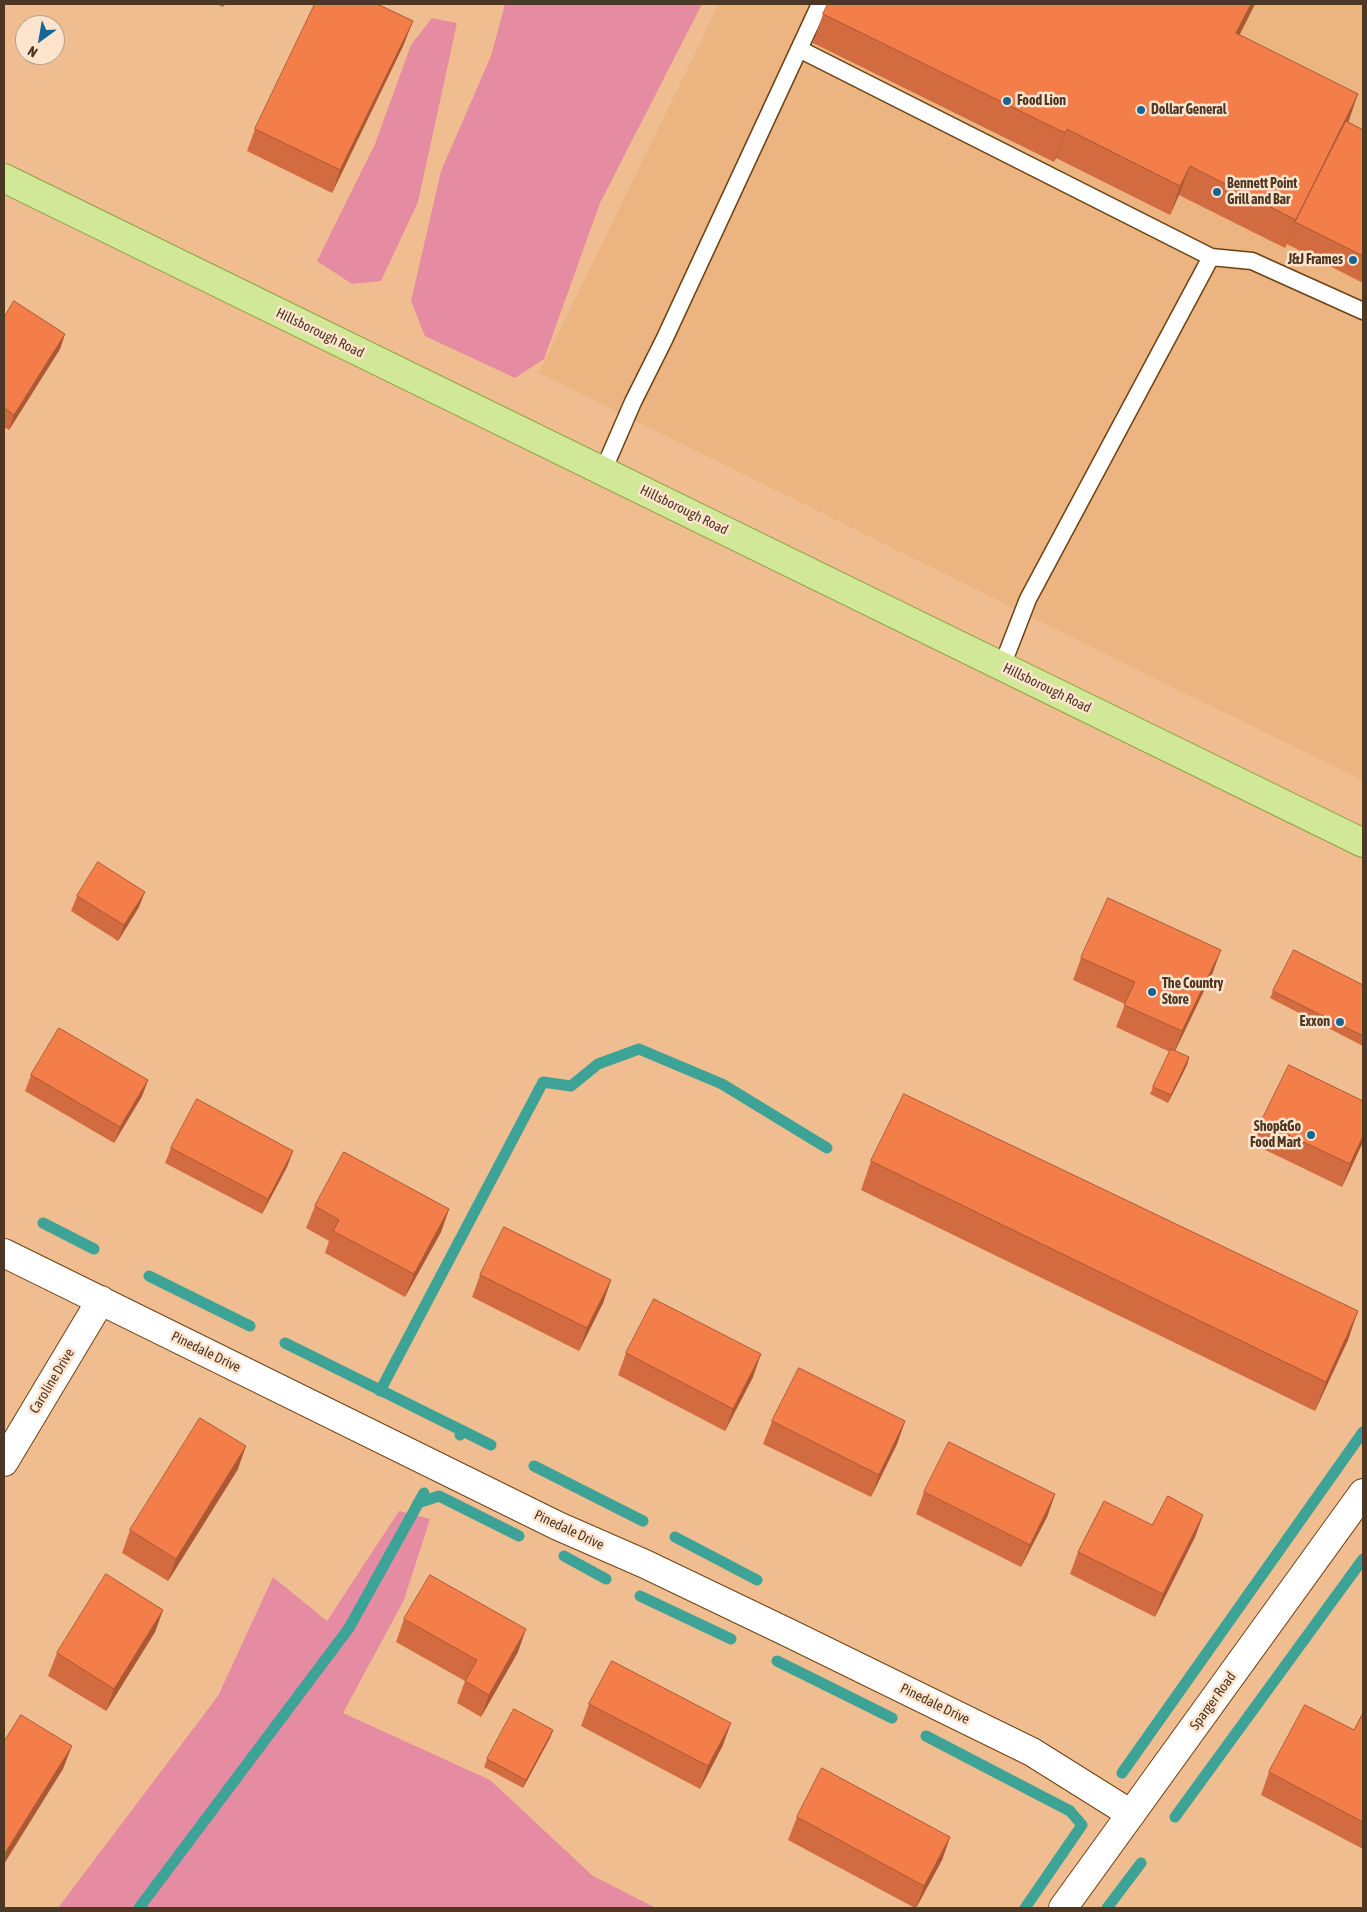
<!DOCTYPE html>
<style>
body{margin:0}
#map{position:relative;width:1367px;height:1912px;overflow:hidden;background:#f0bd90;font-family:"Asap Condensed",sans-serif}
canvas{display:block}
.frame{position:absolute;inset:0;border:5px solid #4b3724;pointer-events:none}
.north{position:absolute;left:15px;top:15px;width:50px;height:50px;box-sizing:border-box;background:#fee4cd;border:1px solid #b69f89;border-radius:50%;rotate:212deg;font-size:14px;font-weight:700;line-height:20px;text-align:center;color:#4b3724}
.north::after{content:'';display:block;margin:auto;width:18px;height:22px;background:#166597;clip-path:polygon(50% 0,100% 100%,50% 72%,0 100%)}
</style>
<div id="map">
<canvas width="1367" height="1912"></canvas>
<div class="frame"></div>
<div class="north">N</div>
</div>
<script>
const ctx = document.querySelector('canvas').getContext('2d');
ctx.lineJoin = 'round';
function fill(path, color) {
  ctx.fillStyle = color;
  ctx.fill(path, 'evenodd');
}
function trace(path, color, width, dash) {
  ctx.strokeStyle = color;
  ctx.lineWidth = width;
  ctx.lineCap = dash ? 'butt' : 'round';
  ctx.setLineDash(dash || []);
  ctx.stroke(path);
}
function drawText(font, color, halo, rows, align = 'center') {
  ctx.font = font + ' "Asap Condensed",sans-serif';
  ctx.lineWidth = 5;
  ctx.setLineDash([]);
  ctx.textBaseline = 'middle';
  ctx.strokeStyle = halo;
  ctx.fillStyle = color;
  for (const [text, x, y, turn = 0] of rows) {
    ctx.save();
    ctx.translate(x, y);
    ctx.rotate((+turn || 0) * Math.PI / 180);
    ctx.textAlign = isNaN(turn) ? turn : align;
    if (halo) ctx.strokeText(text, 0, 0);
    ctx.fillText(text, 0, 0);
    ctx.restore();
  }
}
fill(new Path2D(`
 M719,4H1363V781L539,373Z`), '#ecb480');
fill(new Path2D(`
 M505,4H702L600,203L544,359L515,378L425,336L411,301L441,171L491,56Z
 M432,18L457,23L418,202L381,281L352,284L317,261L375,144L411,45Z
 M399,1511L430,1519L404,1600L343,1713L490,1780L593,1876L656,1908H58L218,1696L273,1577L327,1621Z`), '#e58ca3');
trace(new Path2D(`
 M43,1223L94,1249
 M149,1276L250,1326
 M285,1343L463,1431L460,1435
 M380,1391L543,1082L571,1086L598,1064L639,1049L722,1084L827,1148
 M463,1431L491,1445
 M534,1466L643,1521
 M418,1503L439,1496L519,1536
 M675,1537L757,1580
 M564,1556L606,1579
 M640,1596L731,1639
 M777,1661L892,1718
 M926,1736L1070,1811L1082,1825L1025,1908
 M1122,1773L1363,1432
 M1175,1817L1363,1559
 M139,1908L349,1628L424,1493
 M1107,1908L1141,1863`), '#3da396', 11);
const lane = new Path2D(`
 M799,49L1211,257L1252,261L1363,311
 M603,471L633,402L664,340L820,4
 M1002,666L1028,599L1211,257`);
const street = new Path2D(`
 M4,1253L558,1526L645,1564L791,1634L1032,1752L1131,1814
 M4,1462L101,1300`);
const secondary = new Path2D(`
 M1063,1908L1363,1493`);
const primary = new Path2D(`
 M4,178L1363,843`);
trace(lane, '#6d4213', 19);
trace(street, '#6d4213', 30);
trace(secondary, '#6d4213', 30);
trace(primary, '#8fa043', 30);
trace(lane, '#fff', 16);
trace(street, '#fff', 28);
trace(secondary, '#fff', 28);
trace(primary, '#d1e898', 28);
fill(new Path2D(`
 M216,4H225L223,7Z
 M828,4H1255L1239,35L1348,122L1363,130V283L1287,244L1285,248L1179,195L1170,215L1056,158L1054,162L813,43L823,14Z
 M404,44L332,193L247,151L255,129Z
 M4,318L65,334L60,349L9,430L4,427Z
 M77,896L139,907L118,941L71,911Z
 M1081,958L1213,972L1175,1051L1189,1057L1187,1065L1168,1103L1150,1094L1153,1087L1170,1052L1116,1027L1125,1004L1073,980Z
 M1363,985V1046L1270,998L1273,991Z
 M31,1075L148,1080L142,1096L114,1143L25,1091Z
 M1261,1122L1363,1142L1342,1187L1253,1144Z
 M171,1148L293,1151L287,1167L262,1214L165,1163Z
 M871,1161L1348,1340L1315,1411L861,1190Z
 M315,1206L449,1209L441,1232L405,1297L325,1253L329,1241L306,1228Z
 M480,1275L611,1280L603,1303L579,1351L472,1297Z
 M626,1353L753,1377L725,1431L618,1375Z
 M772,1421H905L897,1444L871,1497L763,1444Z
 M238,1469L168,1581L122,1553L130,1530Z
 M924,1492L1055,1494L1047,1517L1021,1567L916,1514Z
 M1203,1515L1195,1537L1155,1617L1070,1574L1078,1552L1152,1525Z
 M163,1610L155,1632L106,1711L48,1676L57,1653Z
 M404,1619L518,1652L481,1717L457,1703L465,1681L396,1642Z
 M589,1704L723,1745L700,1789L581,1726Z
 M1363,1713V1849L1261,1795L1269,1772L1354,1730Z
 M553,1730L550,1738L523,1788L484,1767L487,1759Z
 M797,1817L950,1837L942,1860L916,1908H915L788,1840Z`), '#d26c40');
fill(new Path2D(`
 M1251,4H1255L1226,62L1236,33Z
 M413,21L404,44L332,193L340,170Z
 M1358,94L1348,123L1295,222L1285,248L1296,220Z
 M1067,129L1056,158L1054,162L1065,133Z
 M1190,166L1179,195L1170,215L1180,186Z
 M65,334L60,349L9,430L14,415Z
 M145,892L139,907L118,941L124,925Z
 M1221,950L1213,972L1174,1053L1182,1031Z
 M1189,1057L1187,1065L1168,1103L1171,1095Z
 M148,1080L142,1096L114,1143L120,1127Z
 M1363,1136V1142L1342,1187L1350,1164Z
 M293,1151L287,1167L262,1214L268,1199Z
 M449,1209L441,1232L405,1297L414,1274Z
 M611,1280L603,1303L579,1351L587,1328Z
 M1358,1311L1348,1340L1315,1411L1326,1382Z
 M761,1354L753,1377L725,1431L733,1409Z
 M905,1421L897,1444L871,1497L879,1475Z
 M246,1446L238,1469L168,1581L176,1559Z
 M1055,1494L1047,1517L1021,1567L1030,1545Z
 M1203,1515L1195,1537L1155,1617L1163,1594Z
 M163,1610L155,1632L106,1711L114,1689Z
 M526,1629L518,1652L481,1717L489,1695Z
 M731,1723L723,1745L700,1789L708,1766Z
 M553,1730L550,1738L523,1788L526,1780Z
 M72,1746L63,1769L4,1864V1856L5,1853Z
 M950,1837L942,1860L916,1908L924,1886Z`), '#ab5834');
const building = new Path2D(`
 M315,4H377L413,21L340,170L255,129Z
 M828,4H1251L1236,33L1358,94L1296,220L1190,166L1180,186L1067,129L1065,133L823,14Z
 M1346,121L1363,130V256L1295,222Z
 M14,301L65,334L14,415L4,408V318Z
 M98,862L145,892L124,925L77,896Z
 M1108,898L1221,950L1182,1031L1124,1005L1135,982L1081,958Z
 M1294,950L1363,985V1036L1273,991Z
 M59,1028L148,1080L120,1127L31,1075Z
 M1171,1049L1189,1057L1171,1095L1153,1087Z
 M1289,1065L1363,1101V1136L1350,1164L1261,1122Z
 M904,1094L1358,1311L1326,1382L871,1161Z
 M197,1099L293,1151L268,1199L171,1148Z
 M344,1152L449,1209L414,1274L333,1231L339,1220L315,1206Z
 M504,1227L611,1280L587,1328L480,1275Z
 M654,1299L761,1354L733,1409L626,1353Z
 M799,1368L905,1421L879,1475L772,1421Z
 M200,1418L246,1446L176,1559L130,1530Z
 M949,1442L1055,1494L1030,1545L924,1492Z
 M1168,1496L1203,1515L1163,1594L1078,1552L1104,1501L1152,1525Z
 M106,1574L163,1610L114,1689L57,1653Z
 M430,1575L526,1629L489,1695L465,1681L477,1660L404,1619Z
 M612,1661L731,1723L708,1766L589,1704Z
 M1305,1705L1354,1730L1363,1713V1822L1269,1772Z
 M514,1709L553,1730L526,1780L487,1759Z
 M21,1715L72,1746L5,1853L4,1852V1742Z
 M822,1768L950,1837L924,1886L797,1817Z`);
fill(building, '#f47e4a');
trace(building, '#ab5834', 1);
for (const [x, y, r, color] of [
 [1007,101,5,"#166597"],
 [1141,110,5,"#166597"],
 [1217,192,5,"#166597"],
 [1353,260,5,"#166597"],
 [1152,992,5,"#166597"],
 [1340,1022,5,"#166597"],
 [1311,1135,5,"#166597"]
]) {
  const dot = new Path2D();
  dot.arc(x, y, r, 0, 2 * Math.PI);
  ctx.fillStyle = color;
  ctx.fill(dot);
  trace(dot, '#fee4cd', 2);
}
drawText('bold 14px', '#4b3724', '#fee4cd', [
 ["Food Lion",1017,101],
 ["Dollar General",1151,110],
 ["Bennett Point",1227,184],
 ["Grill and Bar",1227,200],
 ["J&J Frames",1343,260,"right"],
 ["The Country",1162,984],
 ["Store",1162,1000],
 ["Exxon",1330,1022,"right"],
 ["Shop&Go",1301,1127,"right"],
 ["Food Mart",1301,1143,"right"]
], 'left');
drawText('14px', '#4b3724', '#fee4cd', [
 ["Hillsborough Road",320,333,26],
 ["Hillsborough Road",684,510,26],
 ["Hillsborough Road",1047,688,26],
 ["Pinedale Drive",206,1352,26],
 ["Caroline Drive",52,1381,-59],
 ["Pinedale Drive",569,1530,25],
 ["Sparger Road",1213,1701,-54],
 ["Pinedale Drive",935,1704,26]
]);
</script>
